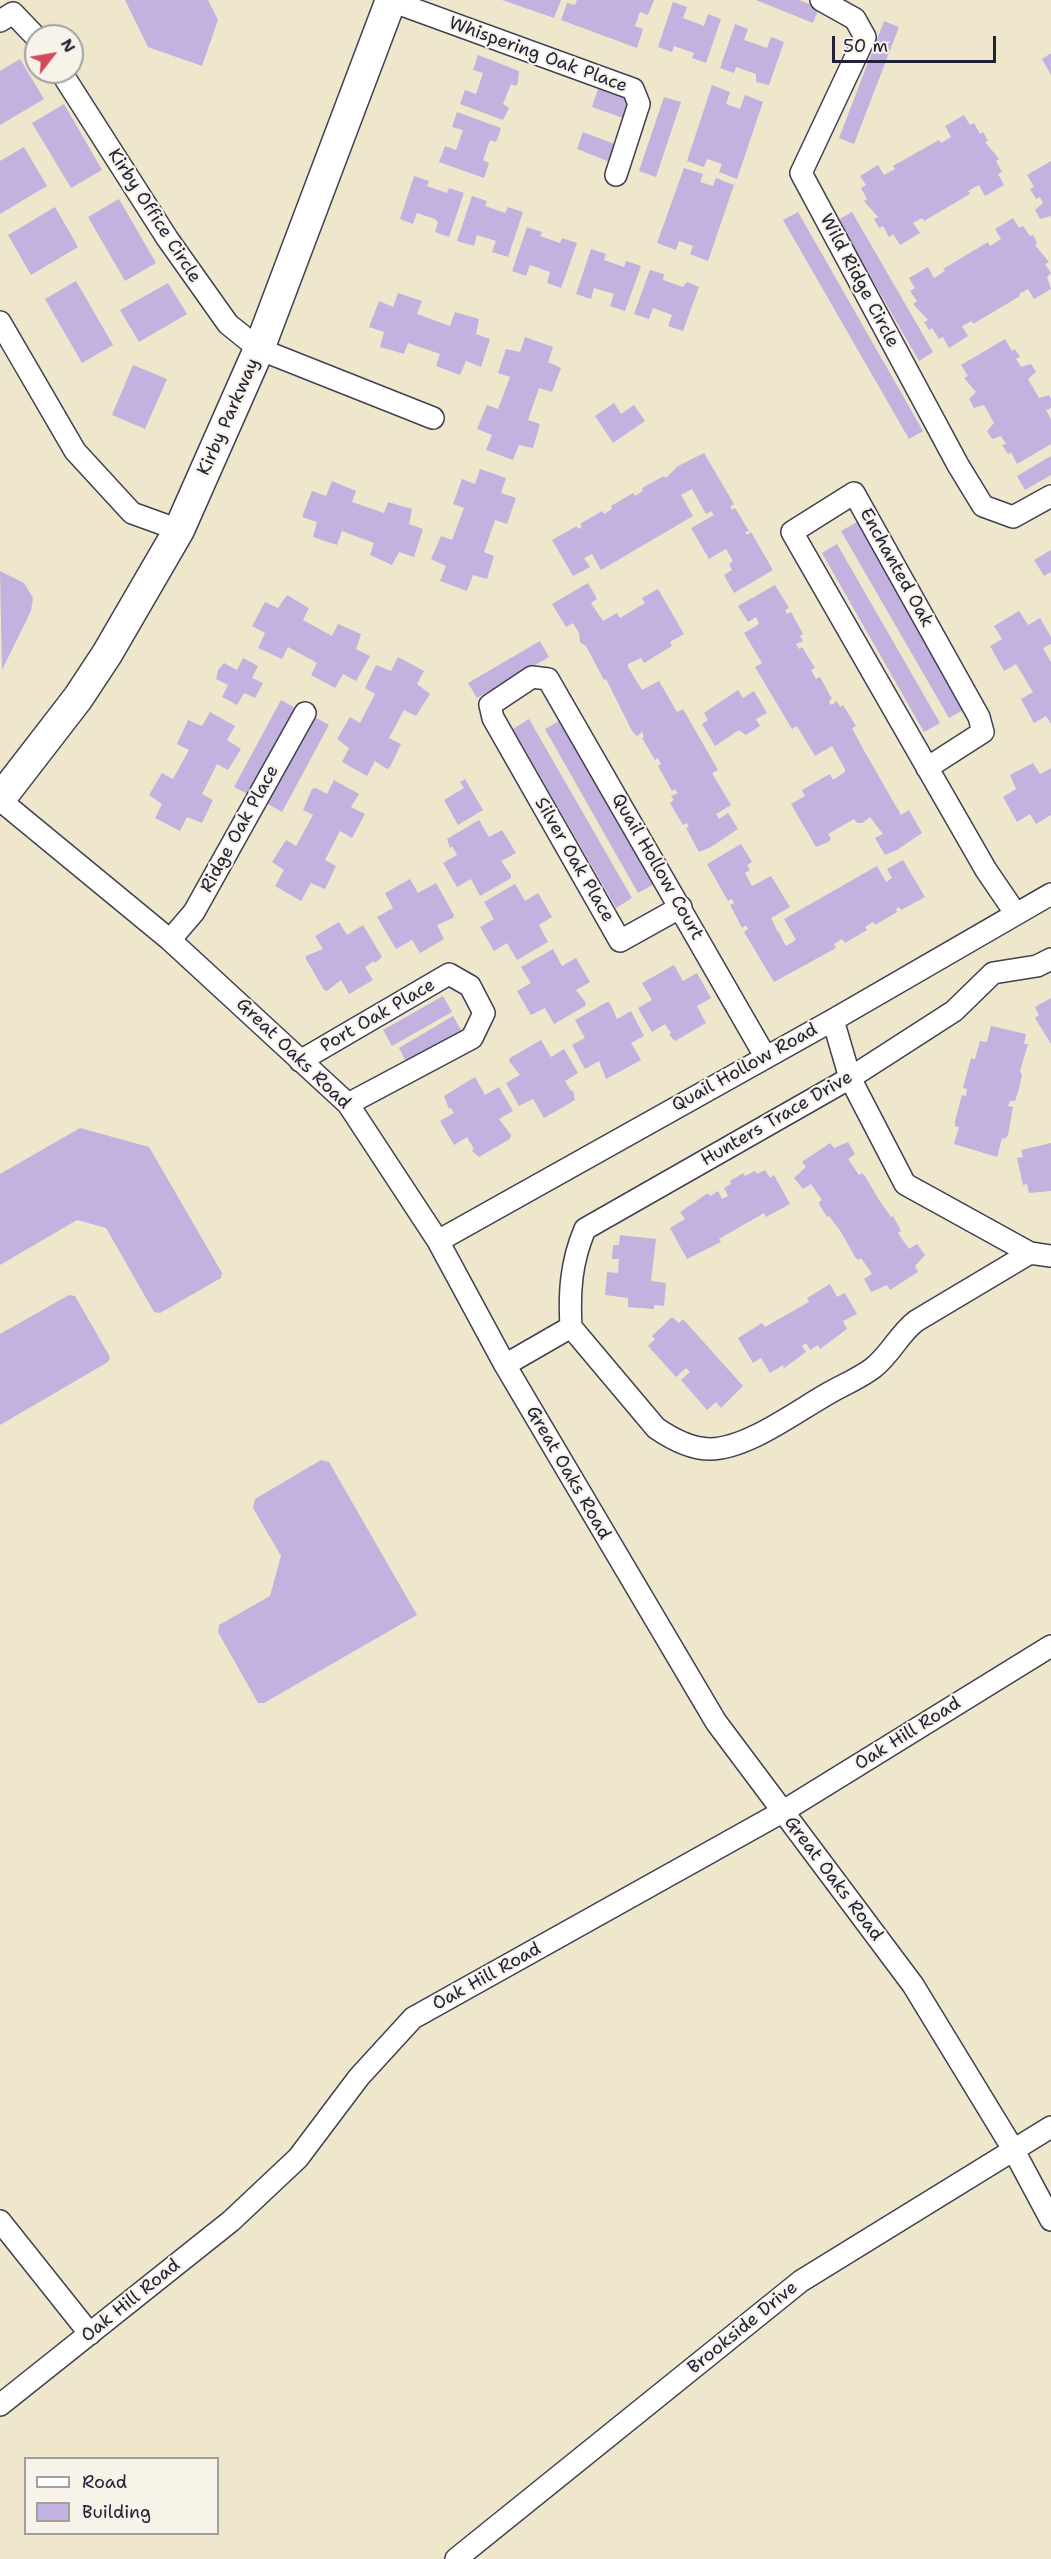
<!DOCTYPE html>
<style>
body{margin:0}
#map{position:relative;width:1051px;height:2559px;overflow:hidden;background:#efe7cc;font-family:"Shantell Sans",sans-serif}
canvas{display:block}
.legend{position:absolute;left:24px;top:2457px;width:195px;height:78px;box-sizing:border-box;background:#f7f3e8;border:2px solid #a29fa3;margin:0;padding:8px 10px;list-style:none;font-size:18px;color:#22223b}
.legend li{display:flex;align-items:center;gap:12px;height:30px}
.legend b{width:30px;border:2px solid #a29fa3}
.north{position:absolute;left:24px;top:24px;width:60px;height:60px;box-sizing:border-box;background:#f7f3e8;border:2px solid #a29fa3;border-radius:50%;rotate:59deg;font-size:16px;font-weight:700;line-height:24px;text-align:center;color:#22223b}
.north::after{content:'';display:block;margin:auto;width:21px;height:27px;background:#d1495b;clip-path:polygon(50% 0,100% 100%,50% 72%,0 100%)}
.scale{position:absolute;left:832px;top:36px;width:164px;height:27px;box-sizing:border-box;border:3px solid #22223b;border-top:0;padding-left:8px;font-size:18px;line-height:21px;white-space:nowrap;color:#22223b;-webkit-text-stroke:4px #f7f3e8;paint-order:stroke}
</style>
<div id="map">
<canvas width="1051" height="2559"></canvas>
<ul class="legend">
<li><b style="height:8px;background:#fff"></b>Road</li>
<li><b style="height:16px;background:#c3b1df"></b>Building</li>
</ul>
<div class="north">N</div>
<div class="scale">50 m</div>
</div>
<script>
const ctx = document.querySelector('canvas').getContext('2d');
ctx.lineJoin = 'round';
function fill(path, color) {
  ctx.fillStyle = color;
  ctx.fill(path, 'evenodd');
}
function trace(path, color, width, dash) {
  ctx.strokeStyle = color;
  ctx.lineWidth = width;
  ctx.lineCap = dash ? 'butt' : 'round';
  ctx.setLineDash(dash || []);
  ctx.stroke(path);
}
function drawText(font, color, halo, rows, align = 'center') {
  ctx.font = font + ' "Shantell Sans",sans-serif';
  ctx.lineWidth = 4.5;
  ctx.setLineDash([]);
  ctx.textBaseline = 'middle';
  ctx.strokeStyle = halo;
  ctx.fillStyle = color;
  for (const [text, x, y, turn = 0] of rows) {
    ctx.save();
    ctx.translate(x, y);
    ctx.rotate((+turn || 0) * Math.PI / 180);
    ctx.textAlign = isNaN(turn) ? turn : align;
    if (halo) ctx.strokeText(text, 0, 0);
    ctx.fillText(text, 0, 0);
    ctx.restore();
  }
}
fill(new Path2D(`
 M125,0H208L218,20L202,66L148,47Z
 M502,0H561L554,18Z
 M577,0H654L648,15L640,12L635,26L643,29L637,48L561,20L567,3L575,5Z
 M756,0H799L819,8L813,23Z
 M673,2L687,7L683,18L704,26L708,14L721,19L706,63L692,58L694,53L674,46L672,52L658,47Z
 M884,21L899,27L854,144L839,138Z
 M735,24L748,29L744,40L767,48L771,37L784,42L769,85L756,82V74L736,67L734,73L720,68Z
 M1051,53V75L1042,59Z
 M478,55L519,71L518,83L516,86L511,84L503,104L509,108L503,120L460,104L465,90L476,94L483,73L473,70Z
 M20,59L44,99L0,125V71Z
 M712,85L730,92L726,104L740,109L745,95L763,102L737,179L719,172L722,164L707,159L704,167L687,161Z
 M598,89L632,101L626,119L592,107Z
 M664,97L681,102L656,177L639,171Z
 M64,104L102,170L71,188L32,123Z
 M457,112L501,128L497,140L495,142L490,140L483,160L489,163L484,178L439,162L445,146L456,150L463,130L452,127Z
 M964,115L970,125L974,123L980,134L983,132L988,141L985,142L999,159L996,161L1002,172L998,174L1004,185L985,196L979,185L968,191L970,194L924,221L922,218L913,223L920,233L900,245L893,234L889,237L883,226L879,228L874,219L878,217L864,201L867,199L861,188L866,185L860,176L878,165L884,175L895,169L893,166L939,140L941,143L951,137L945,126Z
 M583,132L617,145L610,162L577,149Z
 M24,147L47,186L0,214V161Z
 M1051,161V216L1040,219L1035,210L1043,203L1040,197L1036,199L1030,189L1034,187L1027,175Z
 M684,168L703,174L700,182L713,186L716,178L734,185L708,261L690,254L693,246L679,241L676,250L657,243Z
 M414,176L429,181L427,186L447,193L449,188L464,193L449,237L435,232L438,222L435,219L417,213L413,224L400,219Z
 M472,196L487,201L485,206L505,213L508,207L523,212L508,257L492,252L496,241L477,235L474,246L457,241Z
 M119,199L156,263L125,281L88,217Z
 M55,207L78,247L31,275L8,235Z
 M798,212L923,431L909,439L783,220Z
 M852,212L933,352L919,361L838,220Z
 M1013,218L1019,228L1023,226L1030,236L1033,235L1037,243L1035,245L1049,262L1045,264L1051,273L1047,277L1051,289L1034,299L1028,289L1019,294L1020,296L973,324L972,321L962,326L968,336L949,348L943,337L939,339L932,328L929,330L924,322L928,320L913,304L917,301L910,291L915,288L909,278L928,267L934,278L945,271L943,269L988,242L990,246L1001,239L995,229Z
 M527,227L542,232L540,236L560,243L562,238L577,243L561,288L547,283L550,272L530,265L526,276L512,271Z
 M591,249L606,254L604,260L624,267L626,261L641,266L625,311L610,306L614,294L594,288L591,299L576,294Z
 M650,270L664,274L663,280L683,287L687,282L699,287L683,331L668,326L672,315L653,308L649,319L634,314Z
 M76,281L113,345L82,363L45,299Z
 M168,283L187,314L139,342L120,310Z
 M398,293L422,301L417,314L450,326L455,312L479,319L476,334L490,339L481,367L466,361L460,375L436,366L440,354L408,343L404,354L380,347L384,332L369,327L379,301L393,307Z
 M525,337L553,347L548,362L561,368L552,392L539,388L528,420L540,424L533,448L519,445L513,460L486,450L492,435L477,429L487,405L498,409L510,377L498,373L506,349L520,352Z
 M1005,339L1012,351L1015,349L1020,357L1016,359L1021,367L1031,364L1036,372L1028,379L1039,398L1049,395L1051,399V408L1046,410L1051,419V444L1017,464L1011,452L1008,454L1002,445L1006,444L1001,436L992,439L987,431L994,423L984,405L974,408L969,399L976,392L964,378L968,376L961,365Z
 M133,365L167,379L145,429L112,415Z
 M614,403L621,414L634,405L645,421L613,443L595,416Z
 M704,453L734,504L730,507L732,510L735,508L749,531L745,532L747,535L751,532L773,570L734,593L724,575L732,570L729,564L733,561L726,549L709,559L691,528L714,515L711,511L706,514L692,489L681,495L693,516L601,570L592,554L584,558L590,567L573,576L552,540L577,526L578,529L582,527L580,524L602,511L604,514L612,509L611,506L633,493L635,496L643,491L642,488L664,476L666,478L678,466Z
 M1051,456V475L1025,490L1017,476Z
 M480,469L506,478L501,493L516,498L507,524L495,520L484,552L494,556L487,579L473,575L467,591L440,581L446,566L431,559L441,536L452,540L464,508L453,504L462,479L475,484Z
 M332,481L356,491L352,502L384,513L388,502L412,509L409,524L423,529L414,557L399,552L392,565L370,555L374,543L342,531L337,545L313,537L317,522L302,517L312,491L326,496Z
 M857,522L965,709L949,718L841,531Z
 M837,544L940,723L924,732L822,553Z
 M1051,550V572L1044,576L1034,560Z
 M0,571L24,583L33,598L31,611L2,670Z
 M588,583L597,599L591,603L603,621L617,613L620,618L645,603L642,598L658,589L684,634L670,642L672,646L644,663L641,658L628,664V667L642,690L659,681L677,712L683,709L718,770L712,773L731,805L716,814L719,819L728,813L738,829L711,847L699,852L686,828L689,827L687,823L683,825L670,803L674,800L671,796L678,793L675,789L672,791L658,766L661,764L658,758L655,760L642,738L644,737L642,732L637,736L632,731L606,679L604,680L586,646L580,642L579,633L573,623L566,627L552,604Z
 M775,585L789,608L785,610L787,614L791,612L803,634L800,636L803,641L796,644L799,649L802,647L815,668L811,670L816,679L820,677L832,699L829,701L831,705L837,701L840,707L843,705L856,726L852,728L862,747L901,815L909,810L922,833L897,850L885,855L875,838L883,834L870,817L862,823H857L854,819L828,834L831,839L828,842L816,847L791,804L805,796L802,790L830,774L833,780L845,772V769L832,746L815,756L797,726L792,729L755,667L762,663L744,633L759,624L756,617L748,622L738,606Z
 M287,595L309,608L303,620L332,636L338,624L361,634L356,649L370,656L356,681L343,674L335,688L311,675L317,663L288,647L282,659L258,648L265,633L252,626L265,602L278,608Z
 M1019,611L1028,625L1040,618L1051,637V644L1043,648L1051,662V724L1046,716L1034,723L1021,699L1033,692L1016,664L1004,671L990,646L1002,639L994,626Z
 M540,641L549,657L477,698L468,683Z
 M398,657L424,671L417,684L430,694L416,716L404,710L389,738L401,744L390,767L387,769L375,761L367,776L342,762L349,748L337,739L350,717L360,723L375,694L365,688L376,665L391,671Z
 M243,658L258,666L252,678L263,683L255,698L244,693L237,705L222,697L228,685L216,679L218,670L224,663L237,670Z
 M738,690L743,698L754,691L767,713L756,719L760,726L746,735L739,730L715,746L702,724L708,720L704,713Z
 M281,700L297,709L250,795L234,787Z
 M210,712L235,726L227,740L241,749L228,770L217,764L202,794L213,800L202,823L187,817L180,831L155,818L162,804L149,795L162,773L173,779L189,750L177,744L188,720L202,726Z
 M313,716L329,725L282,812L266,803Z
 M529,719L632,898L616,908L513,729Z
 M561,720L654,884L638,893L545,729Z
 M1033,763L1040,774L1051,768V815L1036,824L1030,814L1017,822L1003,797L1016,789L1010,775Z
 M465,779L483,810L458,825L444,800L464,788L460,782Z
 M334,780L359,794L351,807L365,814L352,838L340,831L325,860L336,866L325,889L311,883L301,901L275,886L284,870L272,862L286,840L296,846L313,815L303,810L312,789L316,788L327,794Z
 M479,820L489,837L502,830L516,853L501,861L511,875V878L480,896L471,879L457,887L443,863L457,855L452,846L450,848L447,839Z
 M741,844L752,862L747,865L750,870L745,873L752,886L771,876L790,907L771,918L777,930L775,931H778L786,946L796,940L784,919L877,866L886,882L892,878L887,869L903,860L925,897L901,910L899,907L896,909L897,912L875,925L873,922L865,927L867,930L845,943L842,939L834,944L836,948L774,982L744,932L748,929L746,925L742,928L737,918L730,905L734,903L732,899L728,901L707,864Z
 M410,879L418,893L436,883L454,915L453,918L437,925L444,939L420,953L412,940L396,949L377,917L393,908L385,893Z
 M515,884L525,901L538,893L552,917L539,925L548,942L517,960L507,943L494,951L480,927L494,919L484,902Z
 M339,922L347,935L363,925L382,957L375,963L374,961L365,967L373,980L349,994L341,980L327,991L324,990L306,959V956L323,949L315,936Z
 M553,949L562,966L576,958L590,982L576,990L586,1003L585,1006L554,1024L545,1008L531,1015L517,991L531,983L521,967Z
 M674,965L683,981L697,973L711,998L697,1006L706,1023L675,1041L669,1035L671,1033L665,1024L652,1032L638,1008L652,1000L642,983Z
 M443,996L452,1012L392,1046L383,1030Z
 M1051,998V1044L1035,1018L1039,1015L1035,1007Z
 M607,1002L610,1003L617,1019L631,1011L644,1036L631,1043L641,1060L606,1079L599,1061L585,1069L572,1045L585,1038L575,1020Z
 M453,1016L462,1032L407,1063L399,1048Z
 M991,1026L1026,1034L1024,1044H1028L1020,1071L1022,1075L1019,1089L1015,1101H1010L1008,1106L1013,1107L1008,1135L1005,1139L1002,1138L997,1157L954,1144L959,1127L955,1126V1121L962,1095L966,1096L967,1089L963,1088L971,1058L975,1059L980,1041L987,1042Z
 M541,1040L551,1057L564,1049L578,1073L565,1081L571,1091L573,1090L575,1100L544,1118L533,1099L519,1106L506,1083L520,1075L509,1061L510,1058Z
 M475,1077L485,1095L499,1087L513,1111L499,1119L511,1135L510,1139L479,1157L472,1151L474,1149L467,1137L454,1145L440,1121L454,1113L451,1108L449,1109L444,1096Z
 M80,1128L149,1147L222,1273L221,1278L160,1313L154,1312L106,1228L77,1220L0,1265V1174Z
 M848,1142L855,1154L848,1159L859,1175L862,1173L865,1176L879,1200L891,1217L893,1216L901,1231L898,1233L909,1249L917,1244L925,1255L915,1266L918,1272L890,1290L887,1285L871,1292L864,1279L872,1274L861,1258L858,1260L855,1257L841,1232L829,1216L827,1217L820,1206L819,1202L822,1200L811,1184L803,1189L794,1178L806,1167L802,1162L830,1143L834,1148Z
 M1051,1143V1191L1029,1193L1027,1184L1023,1185L1017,1158L1023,1157L1021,1150Z
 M765,1170L770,1178L774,1175L790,1204L766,1217L764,1213L719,1239L721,1242L687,1259L670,1228L685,1219L680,1212L708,1193L710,1196L718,1191L722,1199L728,1196L724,1188L731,1184L730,1181L743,1173L745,1176L755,1171L757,1174Z
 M620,1235L656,1239L651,1281L666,1283L664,1306L654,1305V1309L628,1307V1298L605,1295L607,1272L618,1273L619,1259H612L613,1245H619Z
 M830,1284L837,1297L845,1293L857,1314L843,1321L847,1329L820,1349L818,1345L810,1350L806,1343L802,1346L806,1352L784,1368L783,1365L770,1373L761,1358L753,1363L738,1338L762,1323L765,1327L809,1302L807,1298Z
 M69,1295L75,1296L110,1357L108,1362L0,1425V1334Z
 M672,1317L679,1323L683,1319L743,1386L721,1408L716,1402L707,1410L681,1380L690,1372L686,1368L676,1377L648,1346L655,1339L652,1336Z
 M321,1460L329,1462L417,1615L264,1703H258L218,1632L219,1625L270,1596L281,1556L253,1508L255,1499Z`), '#c3b1df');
const minor = new Path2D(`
 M821,0L855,19L865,37L801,173L958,465L983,506L1013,517L1051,496
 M391,1L633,89L639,104L616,175
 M0,21L13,13L36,37
 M61,72L167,238L228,324L259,349L433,418
 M0,322L75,451L132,513L179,530
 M927,768L983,732L979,717L854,493L792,532L986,870L1016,914
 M0,800L170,940L348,1104L438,1241L505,1365L716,1722L913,1985L1013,2149L1051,2220
 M681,907L620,941L493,718L490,705L532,677L548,679L765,1056
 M170,940L194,912L305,713
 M833,1020L850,1078L905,1184L1030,1253
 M300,1061L449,974L470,986L484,1013L472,1038L348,1104
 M438,1241L833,1020L1051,894
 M571,1327C569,1292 571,1262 585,1229L850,1078L954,1011L993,973L1037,966L1051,959
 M571,1327L656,1428C672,1439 690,1449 710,1449C747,1449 797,1411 829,1393C843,1385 860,1378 873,1368C890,1355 899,1334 916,1321L1030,1253L1051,1256
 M505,1365L571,1327
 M0,2221L90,2334
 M0,2405L231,2221L298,2158L359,2077L413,2018L782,1812L1051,1646
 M456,2559L801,2281L1051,2127`);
const secondary = new Path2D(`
 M0,799L78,698L107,654L179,530L259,349L391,0`);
trace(minor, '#414051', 24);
trace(secondary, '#414051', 33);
trace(minor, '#fff', 21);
trace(secondary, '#fff', 30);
drawText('18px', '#22223b', '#f7f3e8', [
 ["Whispering Oak Place",538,55,20],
 ["Kirby Office Circle",154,216,57],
 ["Wild Ridge Circle",859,281,62],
 ["Kirby Parkway",229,417,-66],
 ["Enchanted Oak",896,568,61],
 ["Ridge Oak Place",240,829,-61],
 ["Silver Oak Place",574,860,60],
 ["Quail Hollow Court",657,867,60],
 ["Port Oak Place",378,1016,-30],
 ["Great Oaks Road",293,1054,44],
 ["Quail Hollow Road",745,1068,-29],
 ["Hunters Trace Drive",777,1119,-30],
 ["Great Oaks Road",568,1473,60],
 ["Oak Hill Road",908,1734,-32],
 ["Great Oaks Road",833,1879,53],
 ["Oak Hill Road",487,1977,-29],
 ["Oak Hill Road",131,2301,-39],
 ["Brookside Drive",743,2328,-39]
]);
</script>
